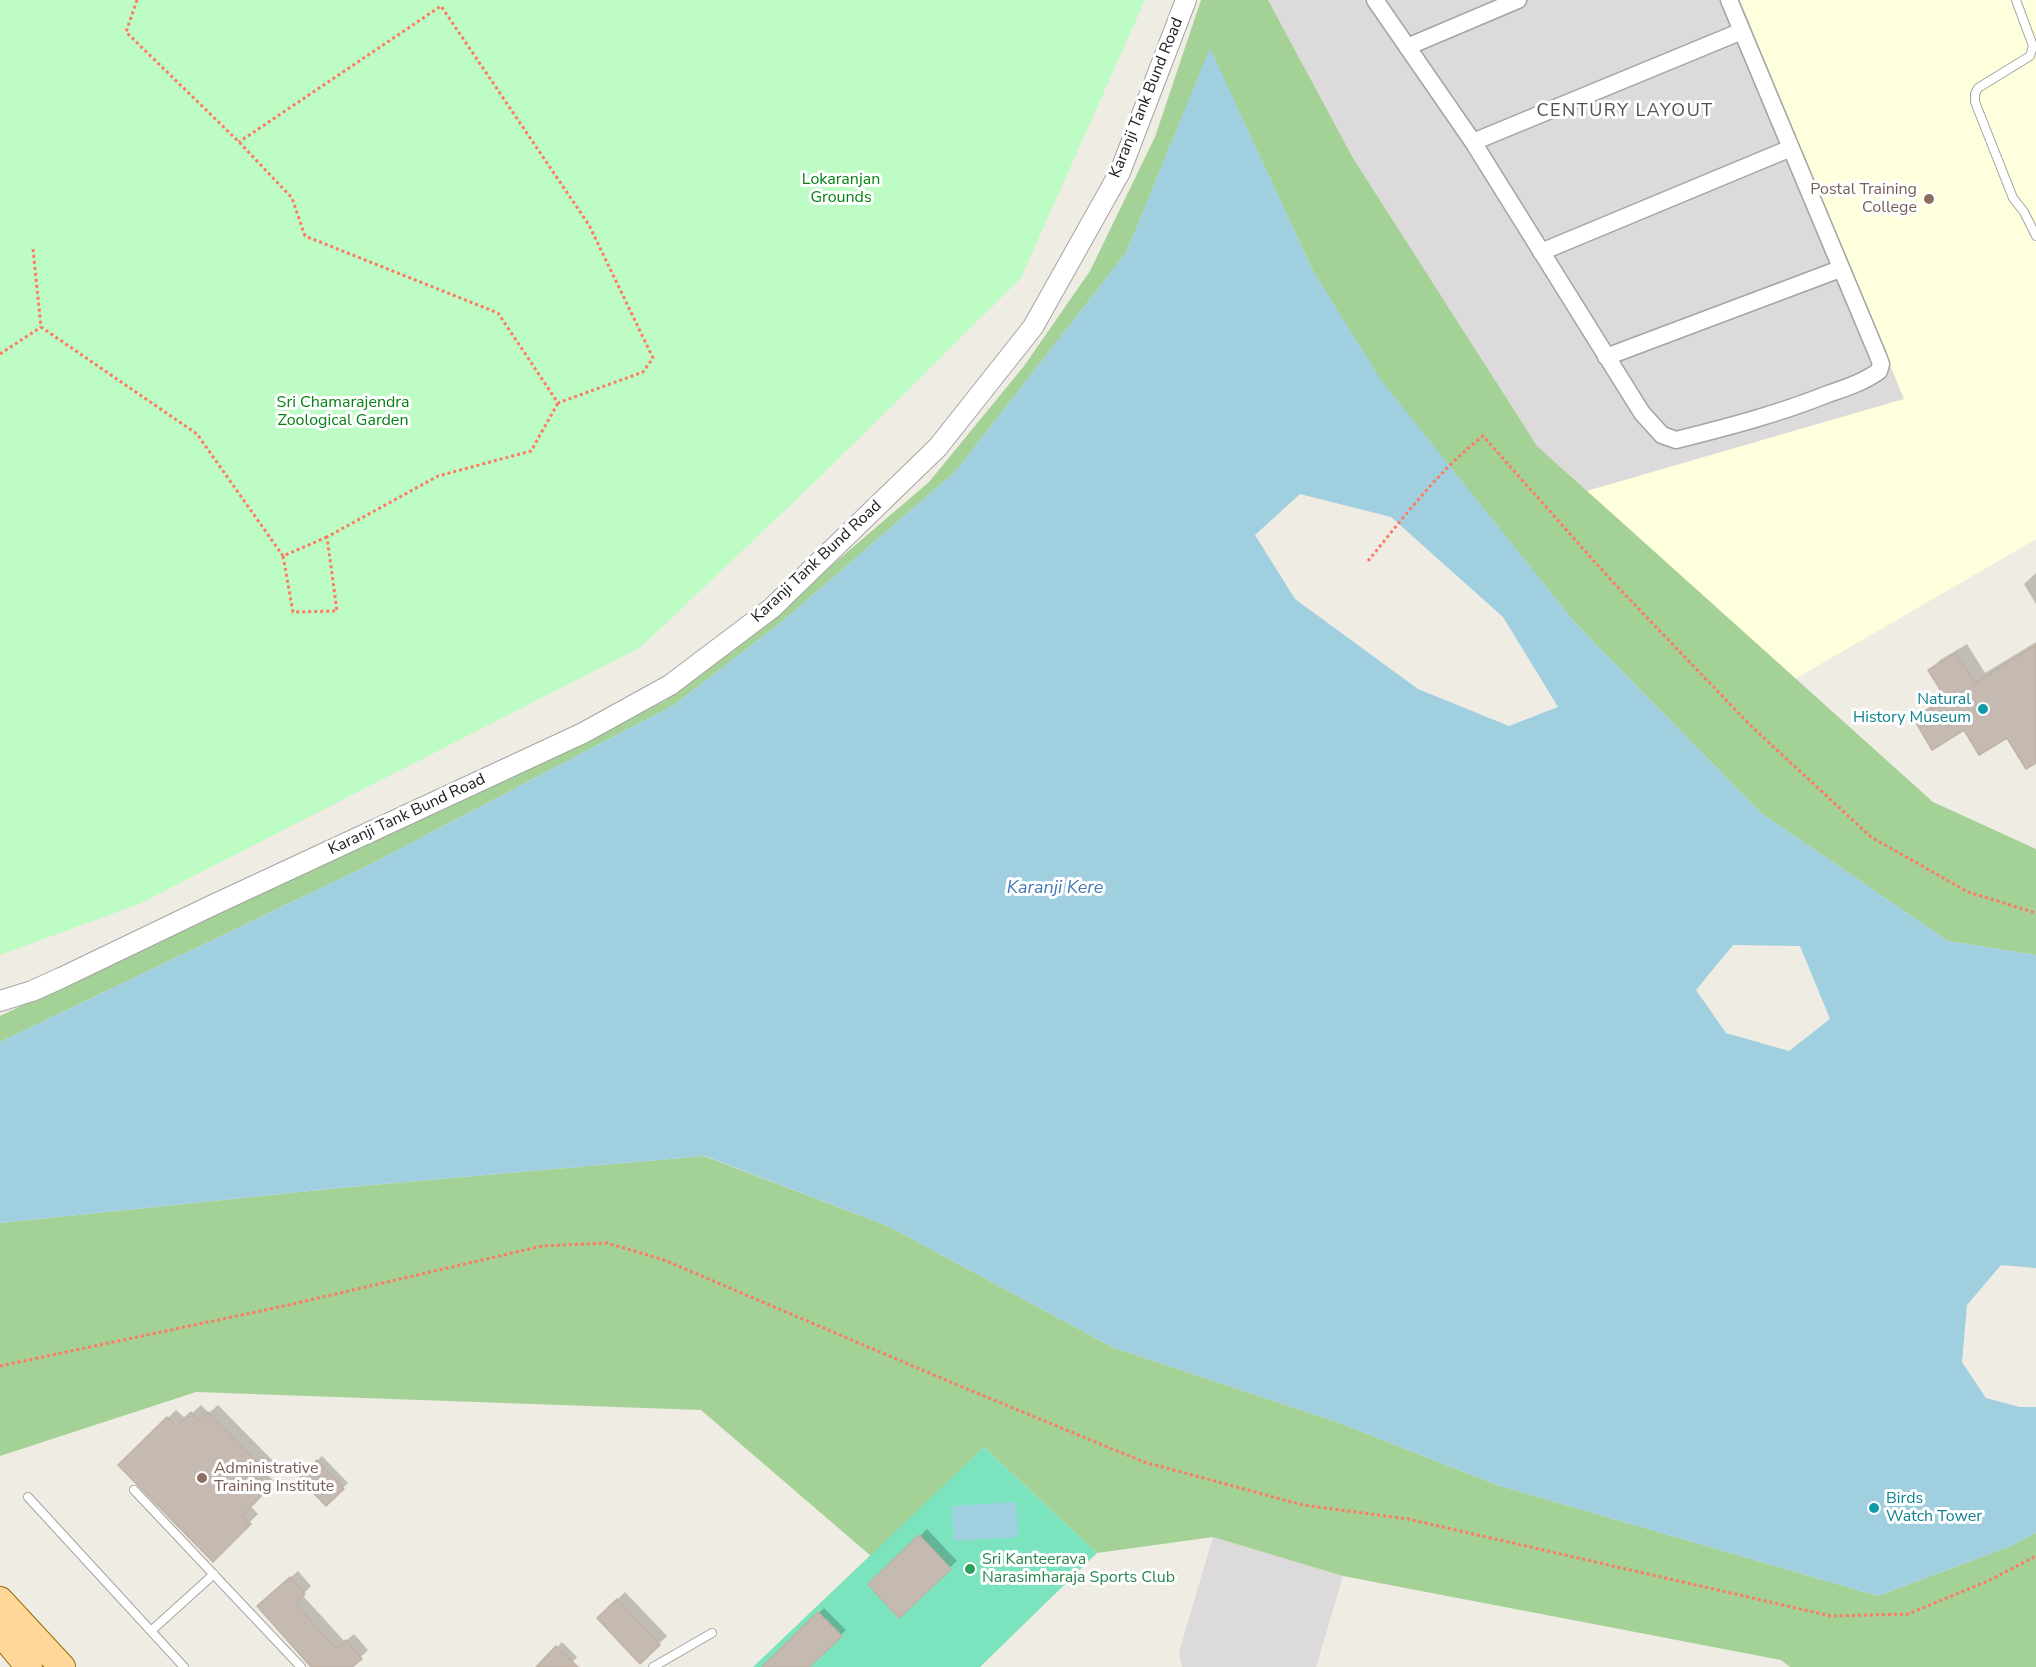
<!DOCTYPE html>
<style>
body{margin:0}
canvas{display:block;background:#efece3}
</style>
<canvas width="2036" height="1667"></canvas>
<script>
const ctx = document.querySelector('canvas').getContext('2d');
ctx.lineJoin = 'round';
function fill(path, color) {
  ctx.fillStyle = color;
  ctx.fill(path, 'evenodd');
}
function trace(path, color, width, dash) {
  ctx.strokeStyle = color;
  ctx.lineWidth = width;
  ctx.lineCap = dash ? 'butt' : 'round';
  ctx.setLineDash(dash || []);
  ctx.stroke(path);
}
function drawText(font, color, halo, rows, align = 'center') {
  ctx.font = font + ' "Nunito Sans",sans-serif';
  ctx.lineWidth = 6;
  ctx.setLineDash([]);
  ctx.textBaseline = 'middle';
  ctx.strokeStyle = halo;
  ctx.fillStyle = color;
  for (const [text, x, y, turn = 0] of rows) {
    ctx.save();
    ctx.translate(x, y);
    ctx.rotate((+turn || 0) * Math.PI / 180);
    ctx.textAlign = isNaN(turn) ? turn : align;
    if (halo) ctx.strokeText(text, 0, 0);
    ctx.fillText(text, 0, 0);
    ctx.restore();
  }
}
fill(new Path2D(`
 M1268,0H1740L1904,399L1587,491L1537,446L1353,158Z
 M1213,1537L1343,1576L1316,1667H1182L1179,1652Z`), '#dcdada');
fill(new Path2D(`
 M1740,0H2036V539L1795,679L1587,491L1904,399Z`), '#feffdc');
fill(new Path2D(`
 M1201,0H1268L1353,158L1537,446L1933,802L2036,849V955L1948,941L1761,813L1576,624L1381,381L1313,271L1210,49L1126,253L955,472L784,620L674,705L369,865L0,1042V1016L665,701L776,613L929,482L1024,366L1090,271L1155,137Z
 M704,1156L888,1226L1112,1347L1337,1422L1497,1485L1878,1596L2011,1546L2036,1533V1667H1790L1781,1660L1343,1576L1213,1537L1097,1553L984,1447L871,1556L701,1410L196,1392L0,1456V1223L349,1187Z`), '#a4d195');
fill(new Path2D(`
 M0,0H1145L1021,278L817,480L641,647L139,904L0,955Z`), '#bdfcc4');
fill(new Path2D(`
 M984,1447L1097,1553L980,1667H753Z`), '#7ce3bf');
fill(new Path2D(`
 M1210,48L1313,271L1381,380L1576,624L1761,813L1948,941L2036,955V1268L2001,1265L1967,1305L1962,1362L1986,1398L2020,1407H2036V1533L2011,1546L1878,1596L1497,1485L1337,1422L1112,1347L888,1226L705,1156L349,1187L0,1223V1042L369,865L674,705L784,620L955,472L1126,253ZM1300,494L1391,517L1503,617L1558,707L1509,726L1418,689L1295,599L1255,535ZM1733,945L1800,946L1830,1019L1789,1051L1726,1033L1696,990Z
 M1016,1502L1018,1537L954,1541L952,1506Z`), '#a0cfe0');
fill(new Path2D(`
 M2036,573V604L2024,584Z
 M2036,642V761L2007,736L1916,720L1926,709L1946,697L1930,670L1940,660L1967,644L1985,673Z
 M201,1405L209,1413L218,1405L275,1463L265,1472L274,1481L250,1506L258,1514L213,1559L120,1465L176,1410L186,1419Z
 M322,1456L348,1483L326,1504L301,1478Z
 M927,1529L957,1561L899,1615L870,1584Z
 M298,1571L311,1586L302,1595L327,1622L345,1642L354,1634L368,1650L350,1667H313L267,1598Z
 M625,1592L667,1636L640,1662L599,1618Z
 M824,1608L846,1630L807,1667H775L770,1662Z
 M562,1642L577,1657L568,1667H538Z`), '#0003');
const building = new Path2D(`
 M2036,645V763L2026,769L2007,738L1979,755L1964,730L1932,750L1914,719L1946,699L1928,670L1956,653L1975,683Z
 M191,1412L199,1421L208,1412L267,1473L258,1482L267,1490L242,1516L251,1524L213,1562L118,1465L167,1417L176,1426Z
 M317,1460L344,1489L326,1506L299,1478Z
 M919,1535L951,1569L899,1618L868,1584Z
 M290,1577L305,1594L295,1603L319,1630L336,1649L346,1640L362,1659L352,1667H311L257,1606Z
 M617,1599L660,1645L640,1664L597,1618Z
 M818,1612L842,1636L809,1667H762Z
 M556,1646L578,1667H536Z`);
fill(building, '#c4bab2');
trace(building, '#c2b2a4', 1.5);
const service = new Path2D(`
 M2016,0L2033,46L2030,56L1978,88L1975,94V102L2013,198L2024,212L2036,236
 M134,1490L301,1667
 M28,1497L184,1667
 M151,1631L214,1574
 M653,1667L712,1633`);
const minor = new Path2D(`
 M1375,0L1473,142L1642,413L1662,435L1676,440C1728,427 1778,414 1828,394C1845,388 1864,382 1879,371L1881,364L1878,356L1729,0
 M1407,47L1518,0
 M1473,142L1742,31
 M1541,252L1791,148
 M1606,357L1840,269`);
const tertiary = new Path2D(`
 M0,1001L32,991L61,978L213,905L583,733L670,685L772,608L938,447L1033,327L1120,172L1186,0`);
const primary = new Path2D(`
 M0,1600L62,1667
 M0,1632L29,1667`);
trace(service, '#a4a4a4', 10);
trace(minor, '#a4a4a4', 19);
trace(tertiary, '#a4a4a4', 22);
trace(primary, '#976b00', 28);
trace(new Path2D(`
 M137,0L126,32L239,142L292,198L305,236L498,313L558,403L643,372L653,358L589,225L441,6L239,142
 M33,249L41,327L197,434L283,556
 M0,354L41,327
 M327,537L283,556L293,612L337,611L327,537L438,476L531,451L558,403
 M1368,561C1403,518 1439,470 1483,436L1611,580L1751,726L1871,837L1968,892L2036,913
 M0,1366L284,1306L542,1246L607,1243L664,1260L955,1384L1144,1462L1303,1505L1408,1519L1831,1616L1908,1614L1988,1581L2036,1556`), '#ff7a64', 3, [3, 3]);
trace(service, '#fff', 8);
trace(minor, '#fff', 16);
trace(tertiary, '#fff', 20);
trace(primary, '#ffd798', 26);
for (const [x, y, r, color] of [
 [1929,199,6,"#8d6e63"],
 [1983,709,6,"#0f9aa8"],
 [202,1478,6,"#8d6e63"],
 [1874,1508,6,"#0f9aa8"],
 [970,1569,6,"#2e9e5b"]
]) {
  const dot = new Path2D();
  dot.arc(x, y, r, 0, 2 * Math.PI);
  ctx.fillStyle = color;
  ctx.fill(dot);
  trace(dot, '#fff', 2);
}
drawText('16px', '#1d1d1d', '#fff', [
 ["Karanji Tank Bund Road",1147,98,-68],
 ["Karanji Tank Bund Road",817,562,-43],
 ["Karanji Tank Bund Road",407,815,-25]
]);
drawText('16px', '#058214', '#fff', [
 ["Lokaranjan",841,180],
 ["Grounds",841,198],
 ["Sri Chamarajendra",343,403],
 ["Zoological Garden",343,421]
]);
drawText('16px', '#785e54', '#fff', [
 ["Postal Training",1917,190],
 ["College",1917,208],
 ["Administrative",214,1469,"left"],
 ["Training Institute",214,1487,"left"]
], 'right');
drawText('16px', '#0d838f', '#fff', [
 ["Natural",1971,700],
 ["History Museum",1971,718],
 ["Birds",1886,1499,"left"],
 ["Watch Tower",1886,1517,"left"]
], 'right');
drawText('16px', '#27864d', '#fff', [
 ["Sri Kanteerava",982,1560],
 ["Narasimharaja Sports Club",982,1578]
], 'left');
ctx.letterSpacing = '1.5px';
drawText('18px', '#505050', '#fff', [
 ["CENTURY LAYOUT",1625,112]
]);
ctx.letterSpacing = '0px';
drawText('italic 18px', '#4477b3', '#fff', [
 ["Karanji Kere",1055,889]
]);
</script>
